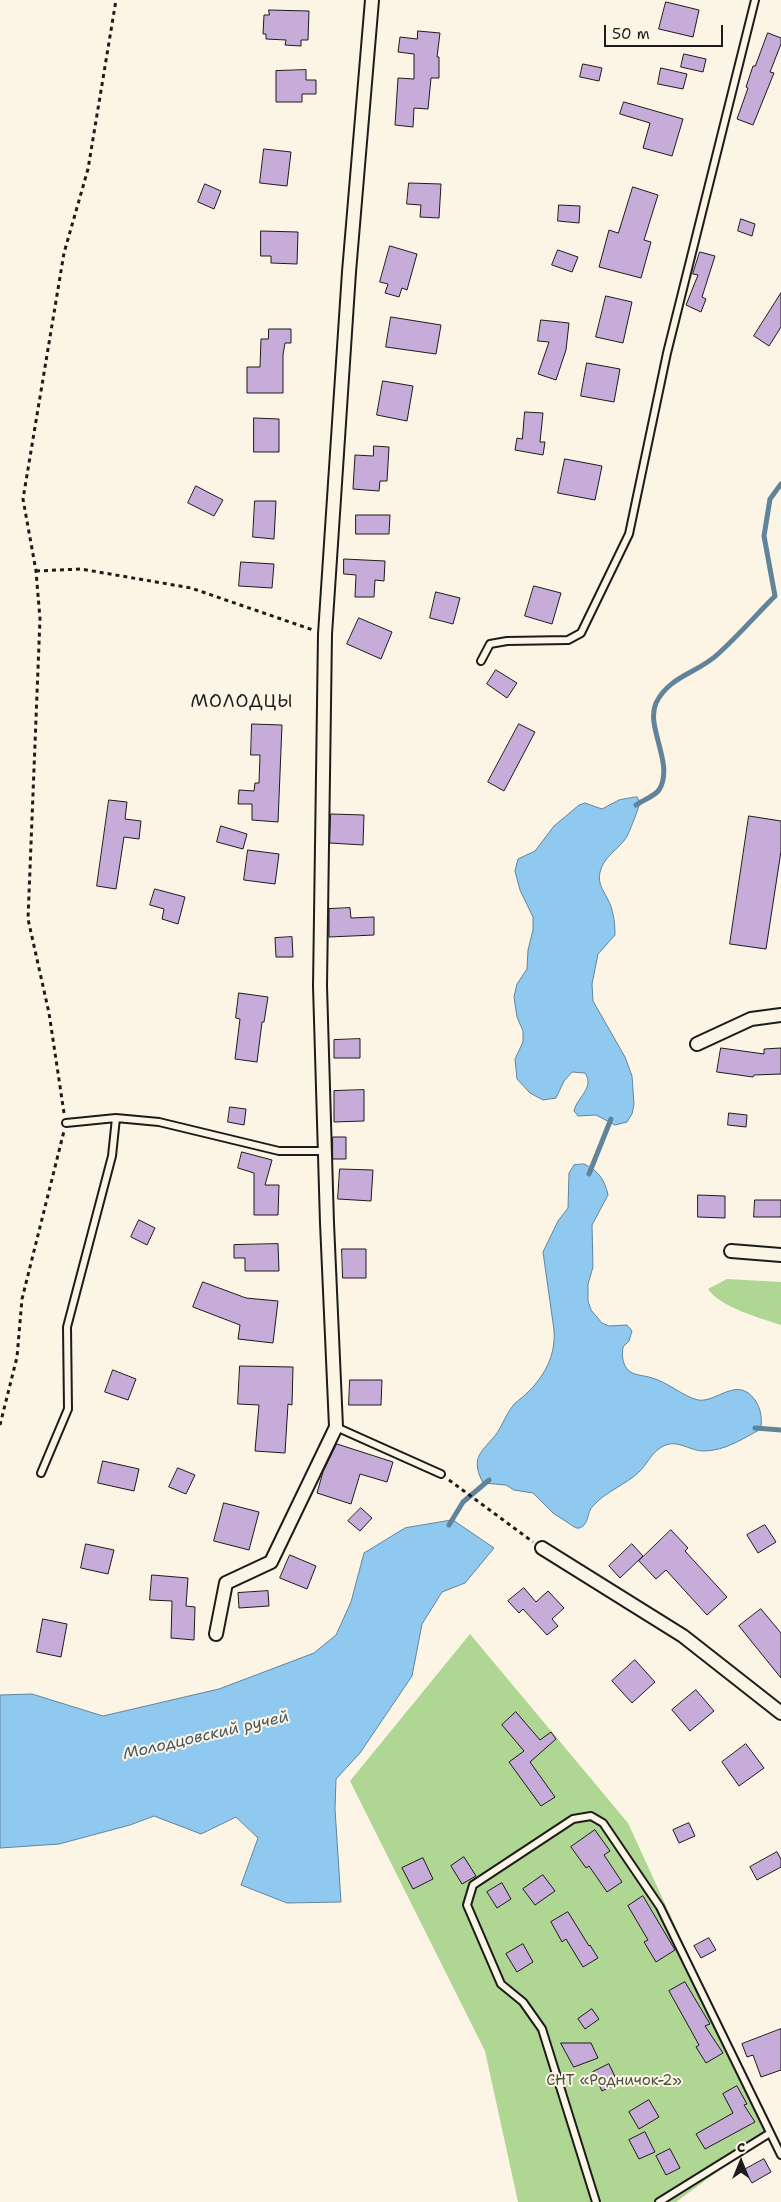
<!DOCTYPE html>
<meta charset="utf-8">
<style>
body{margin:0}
#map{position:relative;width:781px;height:2202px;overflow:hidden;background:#fcf5e5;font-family:"Shantell Sans",sans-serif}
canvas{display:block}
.north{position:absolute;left:716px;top:2137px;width:50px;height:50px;-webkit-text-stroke:4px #fcf5e5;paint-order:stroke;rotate:0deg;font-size:14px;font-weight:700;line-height:20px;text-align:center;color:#1c1c1c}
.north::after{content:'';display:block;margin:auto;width:18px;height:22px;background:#1c1c1c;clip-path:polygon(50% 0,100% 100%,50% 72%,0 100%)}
.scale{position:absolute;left:604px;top:25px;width:119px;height:22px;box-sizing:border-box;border:2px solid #1c1c1c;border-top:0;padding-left:6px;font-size:15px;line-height:18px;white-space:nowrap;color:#1c1c1c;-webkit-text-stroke:4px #fcf5e5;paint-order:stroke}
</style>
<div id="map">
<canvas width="781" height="2202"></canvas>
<div class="north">С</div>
<div class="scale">50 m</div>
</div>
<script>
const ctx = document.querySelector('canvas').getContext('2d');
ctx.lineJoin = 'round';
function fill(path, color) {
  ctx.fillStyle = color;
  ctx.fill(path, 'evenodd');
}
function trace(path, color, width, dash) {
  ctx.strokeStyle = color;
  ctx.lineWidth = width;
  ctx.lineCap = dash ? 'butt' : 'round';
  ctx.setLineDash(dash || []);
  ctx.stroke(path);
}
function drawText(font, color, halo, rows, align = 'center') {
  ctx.font = font + ' "Shantell Sans",sans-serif';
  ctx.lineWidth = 4;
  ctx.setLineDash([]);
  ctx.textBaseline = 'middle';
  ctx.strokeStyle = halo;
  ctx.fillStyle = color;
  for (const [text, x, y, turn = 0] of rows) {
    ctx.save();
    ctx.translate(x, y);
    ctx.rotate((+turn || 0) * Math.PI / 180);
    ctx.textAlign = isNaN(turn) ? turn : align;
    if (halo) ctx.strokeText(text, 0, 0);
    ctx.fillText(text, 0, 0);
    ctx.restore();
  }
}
fill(new Path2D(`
 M727,1279L781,1282V1325C760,1318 720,1307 708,1289Z
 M470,1634L628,1823L770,2133L676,2202H518L485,2051L350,1781Z`), '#afd692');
const water = new Path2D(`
 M637,797L640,802C640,805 628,836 626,838C618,850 604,856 600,872C597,885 605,892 610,904C614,914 615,925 615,935L598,954L592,984L593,1001L625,1057L632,1076L634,1104L632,1114L627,1122L615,1125L596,1115L578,1116L574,1111C577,1097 595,1088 585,1073L572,1072L564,1081L556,1098L543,1100L530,1093L517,1079L515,1059L523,1042V1031L517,1017L514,997L517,984L527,969L528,950L533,930V917L520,890L515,871L518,859L535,851L554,826L579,805L585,803L602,809L619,800Z
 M584,1164C598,1170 605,1180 608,1195L592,1225L593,1267L588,1284V1301L591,1310L602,1323L609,1326L627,1325L632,1331L629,1341L623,1347C622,1355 622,1362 627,1369C633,1376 644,1375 652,1378C668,1382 682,1396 698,1400C717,1403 737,1375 755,1400C761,1409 762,1417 761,1429C744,1438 725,1451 704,1451C688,1451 676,1437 660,1448C651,1454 647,1464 640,1471C626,1485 606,1491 593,1506C586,1513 590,1523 580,1528H576L553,1513L533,1493L514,1490L506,1485L483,1483C471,1459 479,1454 494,1437C501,1429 505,1416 512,1407C515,1402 521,1399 526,1394C544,1377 556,1356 554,1330L543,1252L558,1221L568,1208L569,1173L574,1165Z
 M453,1520L494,1548L465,1583L442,1592L422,1624L412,1676L360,1753L336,1779L335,1809L341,1902L287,1903L241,1885L258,1838L236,1817L201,1834L154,1816L130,1825L59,1844L0,1848V1695L32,1694L103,1716L219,1689L314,1653L336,1635L351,1602L364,1553L405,1528Z`);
fill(water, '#90c9ef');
trace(water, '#62849b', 1);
trace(new Path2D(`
 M636,805C643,800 655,796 659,790C675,764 645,727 656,703C669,676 698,673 718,654C738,636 756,615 775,596L764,536L770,499L781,484
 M589,1174L611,1119
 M755,1428L781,1430
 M449,1525L463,1502L489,1480`), '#62849b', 5);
const building = new Path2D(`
 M666,2L699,10L693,37L659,29Z
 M269,10L309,11L308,40H301V46L285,45L286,40L266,39V34H263L264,15H269Z
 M418,31L440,33L437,57H439V78H431L428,109L414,108L413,127L395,125L398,78L414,79V54L398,52L400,37L417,39Z
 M768,33L781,38V44L770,72L774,73L753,125L737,119L748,88L746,87L753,66H755Z
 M684,54L706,59L703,72L681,67Z
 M583,64L602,68L599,81L580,77Z
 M661,68L687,74L683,89L658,84Z
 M306,70V80H316V94H302V102H276V71Z
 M624,102L683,119L672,156L643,148L650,123L620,114Z
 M264,149L291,152L287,186L260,183Z
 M409,183L441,184L439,218L420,217L421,205L407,204Z
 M205,184L221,191L214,209L198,202Z
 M633,187L658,195L644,240L651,242L641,278L599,267L609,230L618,233Z
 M559,205L580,206L579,223L558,221Z
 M741,219L755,224L752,236L738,231Z
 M261,231L298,232L297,264L271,263V256H261Z
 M390,246L417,254L407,290L402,288L399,297L385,293L388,284L380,282Z
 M558,250L578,257L572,272L552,265Z
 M700,252L715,256L702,297L706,299L701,312L686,305L698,275L693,274Z
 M781,293V327L769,346L754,336Z
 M606,296L632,302L623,343L596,337Z
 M391,317L441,325L436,354L386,347Z
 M541,320L569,323L566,350L556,380L538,374L549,342L538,341Z
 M269,329H291V343H285L283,355V393H247V367H260L261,339H268Z
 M587,363L620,369L614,402L581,396Z
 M383,381L413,386L407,421L377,415Z
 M525,412L543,413L540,442H545L543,455L515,450L517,438L522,439Z
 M254,418L279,419V452H254Z
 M374,446L389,447L387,481H380L379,491L353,489L355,455L373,456Z
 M565,459L602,466L595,500L558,493Z
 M196,486L223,500L214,516L188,503Z
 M255,501H276L274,539L253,537Z
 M356,515H390L389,534H356Z
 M344,559L385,561L384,581L375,580L374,597H355L356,575L344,574Z
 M241,562L274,564L272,588L239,586Z
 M534,586L561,593L552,624L525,616Z
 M436,592L460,598L453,624L430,618Z
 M359,618L392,632L381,659L347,644Z
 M496,670L517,683L507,698L487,684Z
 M252,724L282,725L278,822L252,820V804H238L239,790L254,791L255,783H259L260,755H251Z
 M519,724L535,732L504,791L488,782Z
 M109,800L127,802L125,819L141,821L139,839L124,837L116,889L97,886Z
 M331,814L364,815L363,845L330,843Z
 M749,816L781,821V851L766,949L730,944Z
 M221,826L247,834L243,849L217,842Z
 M248,850L279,854L275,884L244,880Z
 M155,889L185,897L178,924L162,919L164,909L150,905Z
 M350,908L351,918L374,917V935L329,937V909Z
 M292,937L293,957H276L275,938Z
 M239,993L268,997L264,1022H262L257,1062L235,1059L240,1019L236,1018Z
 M360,1039V1058H334V1040Z
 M721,1048L764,1054V1049L781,1048V1074L754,1075L753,1077L717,1072Z
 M364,1090V1121L334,1122V1091Z
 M230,1107L246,1109L244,1125L228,1122Z
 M729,1113L747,1115L746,1127L728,1125Z
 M333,1137H346V1159H333Z
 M242,1152L272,1160L265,1185H279L278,1215H254V1173L238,1168Z
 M340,1169L373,1170L371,1201L338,1199Z
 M698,1195L725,1196V1218L698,1217Z
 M755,1200H781V1217H754Z
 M139,1220L155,1228L147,1245L131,1237Z
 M278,1244L279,1271H245V1258H234V1245Z
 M342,1249H366V1278H343Z
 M203,1282L246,1298L278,1301L273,1343L238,1339L240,1325L193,1307Z
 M240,1366L293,1367L292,1405L288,1404L285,1453L255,1451L259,1405L238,1404Z
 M113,1370L136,1379L128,1400L105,1392Z
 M350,1380H382L381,1405H349Z
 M337,1444L393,1462L387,1482L360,1474L351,1504L317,1493L323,1472Z
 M103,1461L139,1469L134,1491L98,1483Z
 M178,1468L195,1475L186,1494L169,1487Z
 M224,1503L259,1512L249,1550L214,1541Z
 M361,1508L372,1518L360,1531L348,1521Z
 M765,1525L776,1542L758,1553L747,1535Z
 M671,1530L688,1548L685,1551L727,1597L707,1615L666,1570L656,1579L639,1561Z
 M86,1544L114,1550L108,1574L81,1568Z
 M632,1544L643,1556L620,1578L609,1566Z
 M290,1555L316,1566L307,1589L280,1578Z
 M152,1575L188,1578L186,1606L195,1607L194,1640L171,1638L172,1601L150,1600Z
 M524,1588L536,1602L548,1591L564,1608L552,1619L558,1626L547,1635L523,1609L519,1613L508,1601Z
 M268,1591L269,1606L239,1608L238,1593Z
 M761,1609L781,1633V1678L739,1626Z
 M43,1619L67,1624L61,1657L37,1652Z
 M635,1660L655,1682L632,1703L612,1681Z
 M696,1690L714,1711L690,1731L672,1710Z
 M516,1712L540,1740L551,1732L556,1739L530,1762L555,1797L541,1806L509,1762L524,1751L502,1725Z
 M746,1744L764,1768L739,1786L722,1762Z
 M689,1823L695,1836L679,1843L673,1830Z
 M595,1830L610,1851L604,1855L622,1882L607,1892L589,1866L586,1868L571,1847Z
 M777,1852L781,1859V1867L757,1880L750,1867Z
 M464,1857L476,1876L462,1884L451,1866Z
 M423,1858L433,1879L413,1889L402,1868Z
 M543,1875L555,1891L535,1905L523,1889Z
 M502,1883L511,1899L497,1908L487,1892Z
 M643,1896L675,1950L656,1962L644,1942L648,1940L628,1906Z
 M568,1912L589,1946L590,1945L598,1958L583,1967L566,1939L562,1942L551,1922Z
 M709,1938L716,1950L701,1958L694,1946Z
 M523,1944L533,1962L517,1972L506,1954Z
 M685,1982L710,2024L705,2026L723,2053L706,2063L696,2047L699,2045L669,1991Z
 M592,2009L599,2019L585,2029L578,2019Z
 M781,2029V2070L761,2077L753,2055L747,2057L742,2044Z
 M561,2043H591L598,2058L574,2067Z
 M609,2064L618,2083L602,2091L593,2072Z
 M737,2086L747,2104L744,2105L755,2122L705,2149L696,2134L733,2113L723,2094Z
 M649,2100L659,2117L639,2129L629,2112Z
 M645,2132L655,2152L639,2159L629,2140Z
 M670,2149L680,2168L666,2175L656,2156Z
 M764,2159L771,2172L752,2183L744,2170Z`);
fill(building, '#c7abd8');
trace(building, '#1c1c1c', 1);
const lane = new Path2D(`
 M481,661L490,644L507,641L568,640L581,633L629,534L667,353L755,0
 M116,1118L159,1122L279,1151H325
 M336,1427L441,1474
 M41,1473L68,1409L67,1327L112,1156L116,1118L66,1123
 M596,2202L542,2029L523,2002L501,1984L467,1905L473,1885L573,1819L591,1816L603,1823L660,1907L781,2155
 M659,2202L770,2133`);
const street = new Path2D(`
 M697,1044L751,1019L781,1015
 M731,1251L781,1255
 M542,1548L683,1636L781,1713
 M216,1634L226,1583L271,1562L336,1427L327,1223L320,986L325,634L349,272L372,0`);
trace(lane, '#1c1c1c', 10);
trace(street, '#1c1c1c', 16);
trace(new Path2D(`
 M36,571L81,569L191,588L313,630
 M64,1113L49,1013L28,919L40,619L36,571L23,499L64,253L88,169L116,0
 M0,1425L17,1357L22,1299L64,1131
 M449,1480L533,1542`), '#1c1c1c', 3, [4, 4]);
trace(lane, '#fcf5e5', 6);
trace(street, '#fcf5e5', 12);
drawText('15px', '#48543f', '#fcf5e5', [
 ["СНТ «Родничок-2»",614,2081]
]);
drawText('italic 16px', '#455966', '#fcf5e5', [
 ["Молодцовский ручей",206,1736,-13]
]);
ctx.letterSpacing = '1px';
drawText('18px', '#1c1c1c', '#fcf5e5', [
 ["МОЛОДЦЫ",242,702]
]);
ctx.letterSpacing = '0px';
</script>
